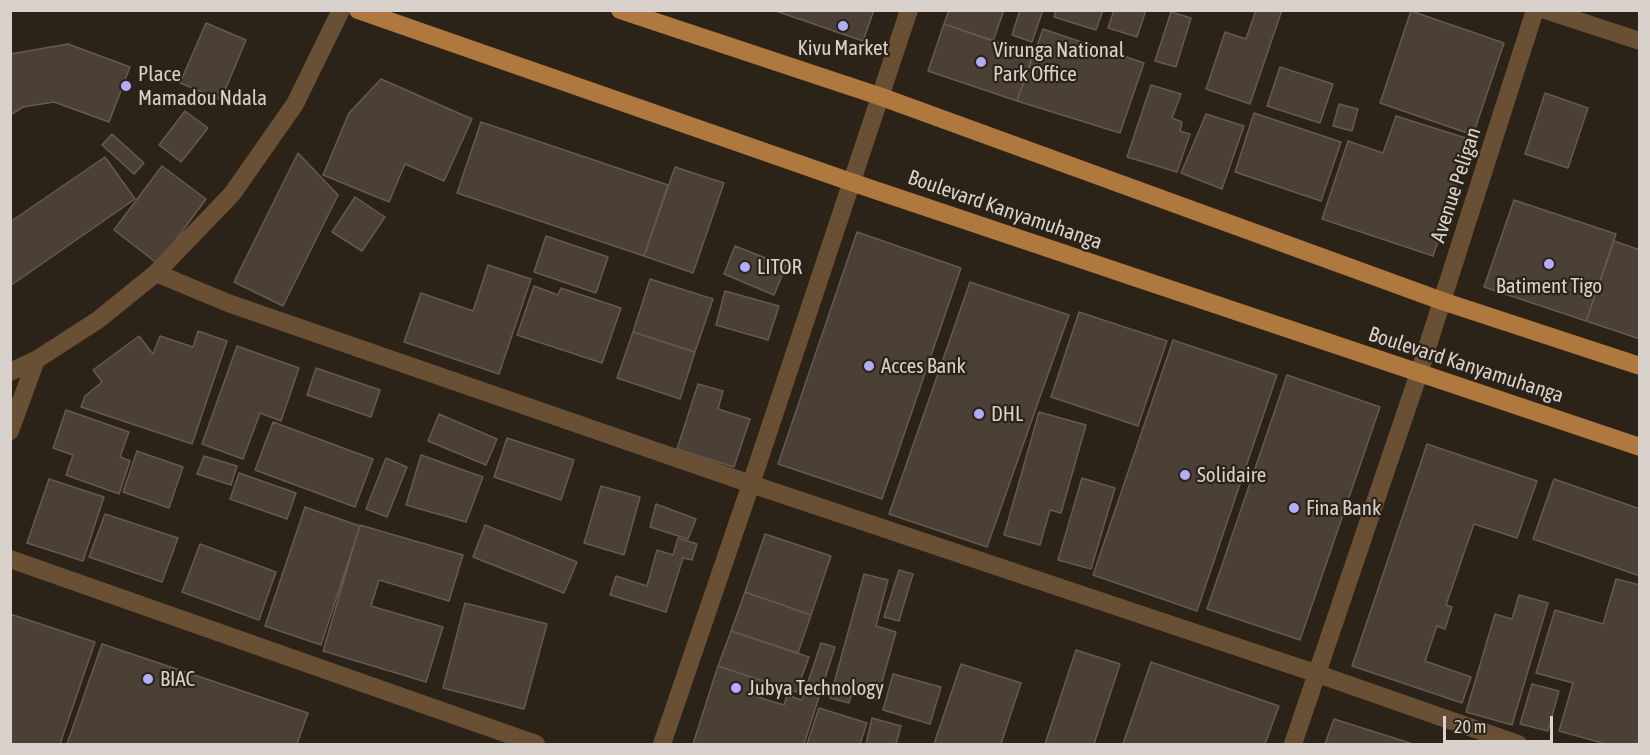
<!DOCTYPE html>
<style>
body{margin:0}
#map{position:relative;width:1650px;height:755px;overflow:hidden;background:#2b2218;font-family:"Asap Condensed",sans-serif}
canvas{display:block}
.frame{position:absolute;inset:0;border:12px solid #d9d2cc;pointer-events:none}
.scale{position:absolute;left:1443px;top:716px;width:110px;height:27px;box-sizing:border-box;border:3px solid #d9d2cc;border-top:0;padding-left:8px;font-size:18px;line-height:21px;white-space:nowrap;color:#d9d2cc;-webkit-text-stroke:4px #2b2218;paint-order:stroke}
</style>
<div id="map">
<canvas width="1650" height="755"></canvas>
<div class="frame"></div>
<div class="scale">20 m</div>
</div>
<script>
const ctx = document.querySelector('canvas').getContext('2d');
ctx.lineJoin = 'round';
function fill(path, color) {
  ctx.fillStyle = color;
  ctx.fill(path, 'evenodd');
}
function trace(path, color, width, dash) {
  ctx.strokeStyle = color;
  ctx.lineWidth = width;
  ctx.lineCap = dash ? 'butt' : 'round';
  ctx.setLineDash(dash || []);
  ctx.stroke(path);
}
function drawText(font, color, halo, rows, align = 'center') {
  ctx.font = font + ' "Asap Condensed",sans-serif';
  ctx.lineWidth = 4.5;
  ctx.setLineDash([]);
  ctx.textBaseline = 'middle';
  ctx.strokeStyle = halo;
  ctx.fillStyle = color;
  for (const [text, x, y, turn = 0] of rows) {
    ctx.save();
    ctx.translate(x, y);
    ctx.rotate((+turn || 0) * Math.PI / 180);
    ctx.textAlign = isNaN(turn) ? turn : align;
    if (halo) ctx.strokeText(text, 0, 0);
    ctx.fillText(text, 0, 0);
    ctx.restore();
  }
}
const building = new Path2D(`
 M773,10H874L863,41Z
 M949,10H1004L993,41L944,24Z
 M1020,10H1043L1032,42L1012,35Z
 M1056,10H1103L1096,30L1054,17Z
 M1114,10H1146L1137,37L1108,28Z
 M1256,10H1282L1250,104L1206,89L1225,32L1246,39Z
 M1411,11L1504,43L1473,135L1380,103Z
 M1171,12L1191,18L1176,67L1155,61Z
 M206,23L246,40L221,100L180,83Z
 M944,24L1033,54L1017,101L928,71Z
 M1043,29L1144,63L1120,133L1017,101Z
 M68,44L130,67L109,122L54,102L23,107L10,115V54Z
 M1280,67L1333,84L1320,123L1267,106Z
 M381,79L472,119L444,181L405,164L389,202L323,175L349,113Z
 M1151,85L1181,94L1172,118L1182,122L1180,131L1190,134L1177,172L1127,157Z
 M1545,93L1588,108L1568,168L1525,154Z
 M1339,104L1358,109L1352,131L1333,126Z
 M185,111L208,128L181,162L159,145Z
 M1254,113L1341,142L1321,201L1235,172Z
 M1206,114L1244,126L1222,189L1181,173Z
 M1396,116L1472,140L1433,256L1322,219L1348,141L1383,153Z
 M481,122L668,185L644,256L457,193Z
 M112,134L144,163L134,174L102,145Z
 M298,153L338,195L283,306L234,282Z
 M105,157L135,199L10,286V222Z
 M162,166L206,199L158,264L114,230Z
 M675,167L724,183L693,273L644,256Z
 M355,197L385,217L362,251L332,232Z
 M1514,200L1616,234L1586,321L1484,287Z
 M857,232L961,268L882,499L778,464Z
 M546,236L608,257L596,293L534,272Z
 M1614,241L1640,250V339L1586,321Z
 M735,246L786,266L774,295L724,274Z
 M488,265L531,279L499,374L404,342L421,293L473,311Z
 M650,279L713,299L695,352L633,332Z
 M970,282L1069,315L987,547L889,514Z
 M534,286L558,295L561,288L621,308L602,363L517,335Z
 M725,291L779,306L768,340L716,325Z
 M1079,312L1167,341L1138,426L1051,397Z
 M198,331L227,341L192,444L81,407L85,396L102,382L93,370L139,336L153,354L160,336L193,347Z
 M633,332L695,352L680,399L617,378Z
 M1173,340L1277,375L1197,611L1093,575Z
 M237,346L299,368L281,421L260,413L243,459L202,444Z
 M316,368L380,390L371,417L307,395Z
 M1287,375L1380,407L1300,640L1207,609Z
 M698,384L723,391L718,409L750,419L734,467L677,449Z
 M66,410L129,432L120,457L130,461L119,494L66,475L73,455L53,448Z
 M1039,412L1086,425L1061,513L1050,510L1040,545L1004,535Z
 M439,414L497,439L486,465L428,441Z
 M273,422L373,459L355,507L255,470Z
 M507,438L574,460L561,500L494,477Z
 M1427,444L1537,481L1517,538L1474,524L1446,605L1452,607L1445,629L1437,626L1425,661L1471,677L1462,703L1352,666Z
 M137,451L183,467L169,508L123,492Z
 M421,455L483,477L466,522L406,505Z
 M204,456L237,466L231,485L197,474Z
 M386,458L407,467L387,517L366,509Z
 M239,473L296,493L287,519L230,499Z
 M1082,478L1115,488L1091,569L1058,560Z
 M49,479L104,497L83,561L27,543Z
 M1554,479L1640,509V576L1533,539Z
 M601,486L640,497L624,555L584,543Z
 M656,504L696,519L688,539L650,527Z
 M305,507L360,526L321,645L265,626Z
 M105,514L178,538L162,582L89,557Z
 M360,525L463,555L449,601L379,580L371,606L443,627L426,682L323,651Z
 M485,525L577,562L564,593L473,557Z
 M765,534L831,556L811,615L745,592Z
 M678,538L697,544L692,560L683,558L666,612L610,595L616,576L647,586L657,550L673,555Z
 M200,544L276,572L259,620L182,592Z
 M899,570L913,574L899,621L884,617Z
 M864,574L888,580L876,626L896,632L877,700L852,693L849,703L830,698Z
 M1616,579L1640,585V744H1606L1559,731L1573,683L1536,673L1555,610L1603,624Z
 M745,592L811,615L798,653L731,631Z
 M1519,595L1548,603L1512,725L1466,712L1495,614L1512,619Z
 M465,603L547,624L524,709L443,688Z
 M10,614L95,642L60,744H10Z
 M731,631L809,657L796,692L718,666Z
 M821,643L835,647L804,744H693L718,666L763,681L758,697L784,705L787,695L802,700Z
 M102,644L308,713L297,744H67Z
 M1076,650L1120,664L1094,744H1045Z
 M1151,662L1279,706L1265,744H1123Z
 M961,664L1021,683L1001,744H934Z
 M893,674L941,687L930,724L883,710Z
 M1532,684L1559,691L1548,731L1520,724Z
 M819,708L867,723L860,744H807Z
 M872,718L901,726L896,744H866Z
 M1334,719L1413,744H1325Z`);
fill(building, '#4b4036');
trace(building, '#665a50', 1.5);
trace(new Path2D(`
 M1545,10L1640,41
 M156,273L228,303L751,484L1318,674L1518,744
 M10,372L36,360L98,320L156,273L232,194L295,104L341,10
 M10,431L36,360
 M10,559L536,744
 M662,744L751,484L909,10
 M1293,744L1419,373L1535,10`), '#694f34', 18);
trace(new Path2D(`
 M358,10L851,182L1640,447
 M620,10L879,96L1442,301L1640,366`), '#af783e', 18);
for (const [x, y, r, color] of [
 [843,26,6,"#b2adf9"],
 [981,62,6,"#b2adf9"],
 [126,86,6,"#b2adf9"],
 [1549,264,6,"#b2adf9"],
 [745,267,6,"#b2adf9"],
 [869,366,6,"#b2adf9"],
 [979,414,6,"#b2adf9"],
 [1185,475,6,"#b2adf9"],
 [1294,508,6,"#b2adf9"],
 [148,679,6,"#b2adf9"],
 [736,688,6,"#b2adf9"]
]) {
  const dot = new Path2D();
  dot.arc(x, y, r, 0, 2 * Math.PI);
  ctx.fillStyle = color;
  ctx.fill(dot);
  trace(dot, '#2b2218', 2);
}
drawText('21px', '#d9d2cc', '#2b2218', [
 ["Kivu Market",843,48,"center"],
 ["Virunga National",993,50],
 ["Park Office",993,74],
 ["Place",138,74],
 ["Mamadou Ndala",138,98],
 ["LITOR",757,267],
 ["Batiment Tigo",1549,286,"center"],
 ["Acces Bank",881,366],
 ["DHL",991,414],
 ["Solidaire",1197,475],
 ["Fina Bank",1306,508],
 ["BIAC",160,679],
 ["Jubya Technology",748,688]
], 'left');
drawText('21px', '#d9d2cc', '#2b2218', [
 ["Avenue Peligan",1456,185,-72],
 ["Boulevard Kanyamuhanga",1005,210,19],
 ["Boulevard Kanyamuhanga",1466,365,18]
]);
</script>
